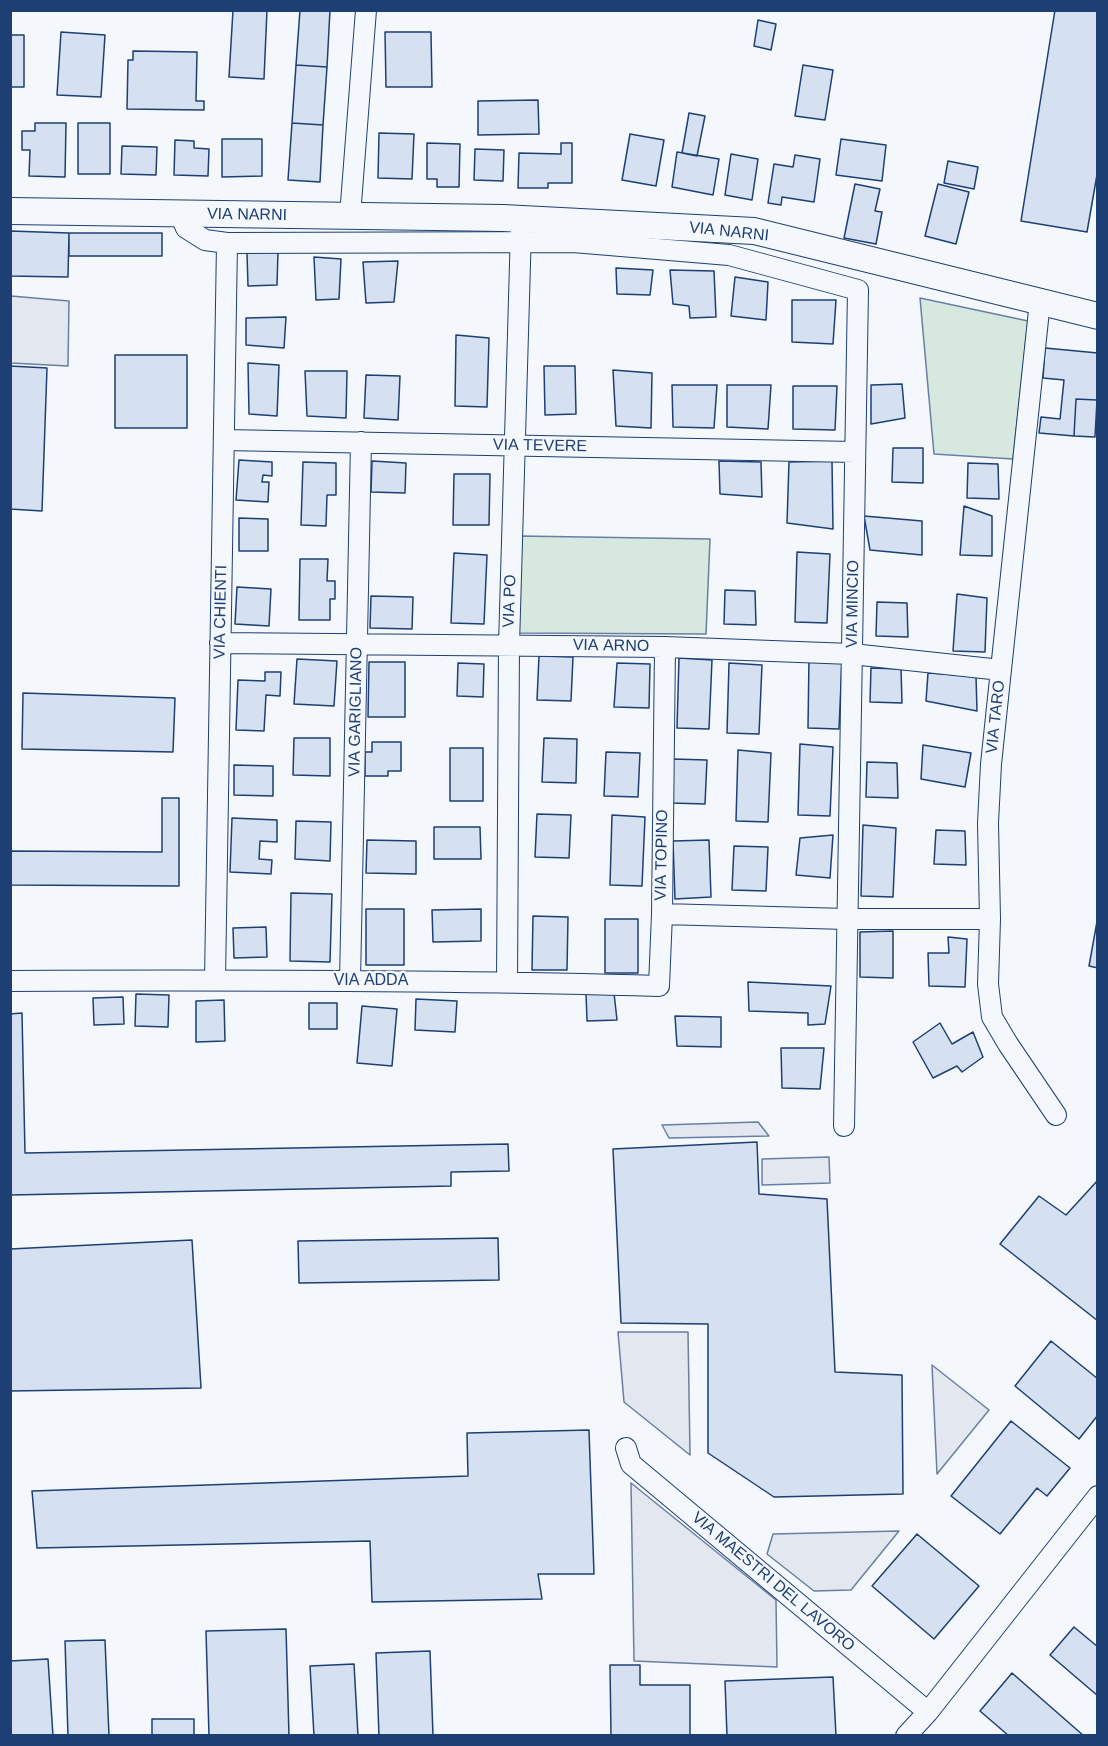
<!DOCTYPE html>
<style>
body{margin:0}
#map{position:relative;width:1108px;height:1746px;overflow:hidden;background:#f4f7fb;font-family:Helvetica,sans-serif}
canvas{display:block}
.frame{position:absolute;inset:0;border:12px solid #1d3f73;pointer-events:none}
</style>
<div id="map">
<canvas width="1108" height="1746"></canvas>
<div class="frame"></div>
</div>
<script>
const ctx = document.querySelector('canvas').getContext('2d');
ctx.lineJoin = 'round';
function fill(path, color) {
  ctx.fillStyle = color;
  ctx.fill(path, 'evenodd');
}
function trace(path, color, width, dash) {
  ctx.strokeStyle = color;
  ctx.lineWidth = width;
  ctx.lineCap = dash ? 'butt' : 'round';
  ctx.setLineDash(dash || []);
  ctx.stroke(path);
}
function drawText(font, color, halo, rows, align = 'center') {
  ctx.font = font + ' Helvetica,sans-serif';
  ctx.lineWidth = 4.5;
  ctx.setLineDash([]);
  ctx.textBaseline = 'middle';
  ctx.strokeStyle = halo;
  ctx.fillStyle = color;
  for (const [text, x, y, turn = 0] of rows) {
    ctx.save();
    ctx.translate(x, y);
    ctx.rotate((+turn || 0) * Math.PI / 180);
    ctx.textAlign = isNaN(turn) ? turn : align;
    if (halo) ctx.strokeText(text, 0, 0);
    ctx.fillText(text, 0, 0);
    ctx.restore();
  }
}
const green = new Path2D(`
 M920,298L1028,321L1013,459L934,454Z
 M520,536L710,539L706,634L516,633Z`);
fill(green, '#d7e8df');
trace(green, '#687fa3', 1.5);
const parking = new Path2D(`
 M11,296L69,301L68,366L11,363Z
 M758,1122L769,1136L669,1138L662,1125Z
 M829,1157L830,1183L762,1185V1159Z
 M618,1332H688L690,1455L624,1402Z
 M932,1365L989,1410L937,1474Z
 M631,1483L776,1600L777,1667L634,1661Z
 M899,1531L851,1590L814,1591L767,1554L773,1534Z`);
fill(parking, '#e3e8f0');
trace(parking, '#687fa3', 1.5);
const building = new Path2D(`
 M233,10H267L264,79L229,77Z
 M300,10H330L327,67L296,65Z
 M1055,10H1098V169L1087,232L1021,221Z
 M758,20L776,24L771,50L754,46Z
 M61,32L105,35L101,97L57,95Z
 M385,32H431L432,87H386Z
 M10,35H24V87H10Z
 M133,51L197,52L196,101H204V110L127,109L128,60H133Z
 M296,65L327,67L323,125L292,123Z
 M803,65L833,70L825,120L795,116Z
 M538,100L539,134L478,135V101Z
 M689,113L705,116L697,156L682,153Z
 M35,123H66L65,177L29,176L30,150H22V131H35Z
 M78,123H110V174H78Z
 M292,123L323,125L320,182L288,180Z
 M379,133L414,134L412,179L378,178Z
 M630,134L664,140L656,186L622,180Z
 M222,139H262V176L222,177Z
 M841,139L886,145L882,181L836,175Z
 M175,140L194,141V148L209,149L208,176L174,175Z
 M427,143L460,144L459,187H437V179H427Z
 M561,143H572V183H548V188H518L519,153L561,154Z
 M122,146L157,147L156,175L121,174Z
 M475,149L504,150L503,181L474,180Z
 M677,152L719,159L713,195L672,187Z
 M731,154L758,159L752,200L725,195Z
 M795,155L820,159L814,202L782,197L781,205L768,203L774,164L793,167Z
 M948,161L978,167L974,189L944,183Z
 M855,184L880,189L875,211L882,212L876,244L844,238Z
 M938,184L969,192L956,244L925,236Z
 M10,231L69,233L68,277L10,276Z
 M69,233H162V256H69Z
 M278,252L277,285L248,286L247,253Z
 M314,257L341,259L339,299L316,300Z
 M398,261L394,302L366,303L363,262Z
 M616,268L653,270L650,295L617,294Z
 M670,270L714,271L716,317L690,318L689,306L673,304Z
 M735,277L768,282L766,320L731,316Z
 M792,300H836L833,344L792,342Z
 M286,317L284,348L246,345V318Z
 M456,335L489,338L487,407L455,406Z
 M1045,348L1098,353L1097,400L1076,399L1074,436L1039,433L1041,417L1060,419L1064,380L1043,378Z
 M115,355H187V428H115Z
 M248,363L279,365L277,416L249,414Z
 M10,366L47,368L42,511L10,509Z
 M544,366H575L576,414L545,415Z
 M613,370L652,373L651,428L616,426Z
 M305,371H347L346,418L307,416Z
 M366,375L400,376L398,420L364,418Z
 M902,384L905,418L871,424V385Z
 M672,385H717L714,428L673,427Z
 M727,385H771L768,429L727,427Z
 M793,386H837L835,430L793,429Z
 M1076,399L1097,400L1095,437L1074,436Z
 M893,448H923V483L892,482Z
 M239,460L272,462V476L263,475L262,482H269L268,502L236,500Z
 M372,461L406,463L405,493L371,492Z
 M719,461L761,462L762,497L720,494Z
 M832,461L833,529L787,523L789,462Z
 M303,462L336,463V495H327L326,526L301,525Z
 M968,463L998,464L999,499L967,498Z
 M454,474H490L489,525H453Z
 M964,506L992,516V556L960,555Z
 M864,516L922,521V555L870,550Z
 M239,518L268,519V551H239Z
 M797,552L830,554L827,623L795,622Z
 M454,553L487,555L484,624L451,623Z
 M300,559H328L327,581H335V599H330V620H299Z
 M237,587L271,589L269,626L235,624Z
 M725,590L755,591L756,625L724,624Z
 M957,594L987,598L985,652L953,651Z
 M371,596L413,597L412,629L370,628Z
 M877,602L907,603L908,637L876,636Z
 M539,656L573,657L571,701L537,700Z
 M809,657L842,660L839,729L808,728Z
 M679,658L712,660L709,729L677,728Z
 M297,659L337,661L334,706L294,704Z
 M369,662H405V717H368Z
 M458,663L484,664L483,697L457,696Z
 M617,663L650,664L649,708L614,707Z
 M729,663L762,665L759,734L727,733Z
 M871,668L901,669L902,703L870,702Z
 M265,672H281L280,696L266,695L264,731L236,730L238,680L265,681Z
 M928,673L976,676L977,711L926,701Z
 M23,693L175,698L173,752L22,749Z
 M294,738H330V776L293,775Z
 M544,738L577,739L576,783L542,782Z
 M372,742H401V771H388V776H365V752H372Z
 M800,744L833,747L830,816L798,815Z
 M923,745L971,753L965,787L921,779Z
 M450,748H483V801H450Z
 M738,750L771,753L768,822L736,821Z
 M606,752L640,753L638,797L604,796Z
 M673,759L707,760L705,804L671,803Z
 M867,762L897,763L898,798L866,797Z
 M234,765L273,766V796L234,795Z
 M162,798H179V886L10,885V851L162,852Z
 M537,814L571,815L569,858L535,857Z
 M612,815L645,817L642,886L610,885Z
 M232,818L277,820V842L260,841L259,859L272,860L271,874L230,872Z
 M296,821L331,822L330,861L295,859Z
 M863,825L896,828L893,897L861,896Z
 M434,827H480L481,859H434Z
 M936,830L965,831L966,865L934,864Z
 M833,835L830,878L796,875L800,838Z
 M367,840L416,841V874L366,873Z
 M709,840L711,897L675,899L673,841Z
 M734,846L768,847L766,891L732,890Z
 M291,893L332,894L330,962L290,961Z
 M366,909H404V965H366Z
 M481,909V941L433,942L432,910Z
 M533,916L568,917L567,970H532Z
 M1098,916V968L1089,966Z
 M605,919H638V973H605Z
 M266,927L267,957L234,958L233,928Z
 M893,931V978L860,977V932Z
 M948,937L967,939L965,987L929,986L928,953H949Z
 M748,982L831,986L825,1024L808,1025V1013L749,1011Z
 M586,993H614L617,1020L587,1021Z
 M136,994L169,995L168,1027L135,1026Z
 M123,997L124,1024L94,1025L93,998Z
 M416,999L457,1001L455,1032L415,1030Z
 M224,1000L225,1041L196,1042V1001Z
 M309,1003H337V1029H309Z
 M362,1006L397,1009L392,1066L357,1063Z
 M22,1013L25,1153L508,1144L509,1171L451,1172V1186L10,1195V1014Z
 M675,1016L721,1017V1047L677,1046Z
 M940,1023L952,1044L973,1032L983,1057L962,1072L957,1066L933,1078L913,1042Z
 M781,1048H824L820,1089L782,1088Z
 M757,1142L759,1194L827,1199L835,1372L902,1375L903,1494L774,1497L708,1453V1324L621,1323L613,1149Z
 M1098,1180V1321L1000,1244L1039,1196L1066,1215Z
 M498,1238L499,1280L299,1283L298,1241Z
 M192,1240L201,1388L10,1391V1249Z
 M1051,1341L1098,1379V1415L1079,1439L1015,1386Z
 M1011,1421L1070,1468L1047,1496L1037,1488L1000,1534L951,1496Z
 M589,1430L594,1574H538L542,1599L372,1602L370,1541L37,1548L32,1491L468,1476L467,1433Z
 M917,1534L979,1586L934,1639L872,1586Z
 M1074,1627L1098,1647V1696L1050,1655Z
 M286,1629L289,1736H209L206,1631Z
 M105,1640L109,1736H68L65,1641Z
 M430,1651L433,1736H379L376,1653Z
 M48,1659L53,1736H10V1661Z
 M354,1664L358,1736H314L310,1666Z
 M610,1665H640V1685H690V1736H611Z
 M1012,1673L1084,1736H1009L980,1711Z
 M833,1677L836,1736H727L725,1681Z
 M152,1719H194V1736H152Z`);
fill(building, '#d5e0f0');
trace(building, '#1d3f73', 1.5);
const minor = new Path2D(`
 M180,214L186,228L205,240L227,243L573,242L729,255L858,290L844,1126
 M350,216L366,10
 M1040,301L991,764L988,823L990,919L988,984L992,1017L1008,1044L1056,1115
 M224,440L855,452
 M220,643L665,647L852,654L1001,670
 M665,647L662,914L847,919H990
 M215,980L227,243
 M10,981C227,980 443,980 659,986L662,914
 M350,981L361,442
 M507,982L509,645L521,229
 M626,1448L631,1464L928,1712
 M906,1736L928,1712L1098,1496`);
const major = new Path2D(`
 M10,211L503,218L754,231L1098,316`);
trace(minor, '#1d3f73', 22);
trace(major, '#1d3f73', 28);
trace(minor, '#f4f7fb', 20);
trace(major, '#f4f7fb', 26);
drawText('16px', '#1d3f73', '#f4f7fb', [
 ["VIA NARNI",247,215,1],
 ["VIA NARNI",729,232,6],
 ["VIA TEVERE",540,446,1],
 ["VIA PO",510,601,-88],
 ["VIA MINCIO",853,604,-89],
 ["VIA CHIENTI",221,612,-89],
 ["VIA ARNO",611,646,1],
 ["VIA GARIGLIANO",356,712,-89],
 ["VIA TARO",996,717,-84],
 ["VIA TOPINO",662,855,-89],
 ["VIA ADDA",371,981],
 ["VIA MAESTRI DEL LAVORO",773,1582,40]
]);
</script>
